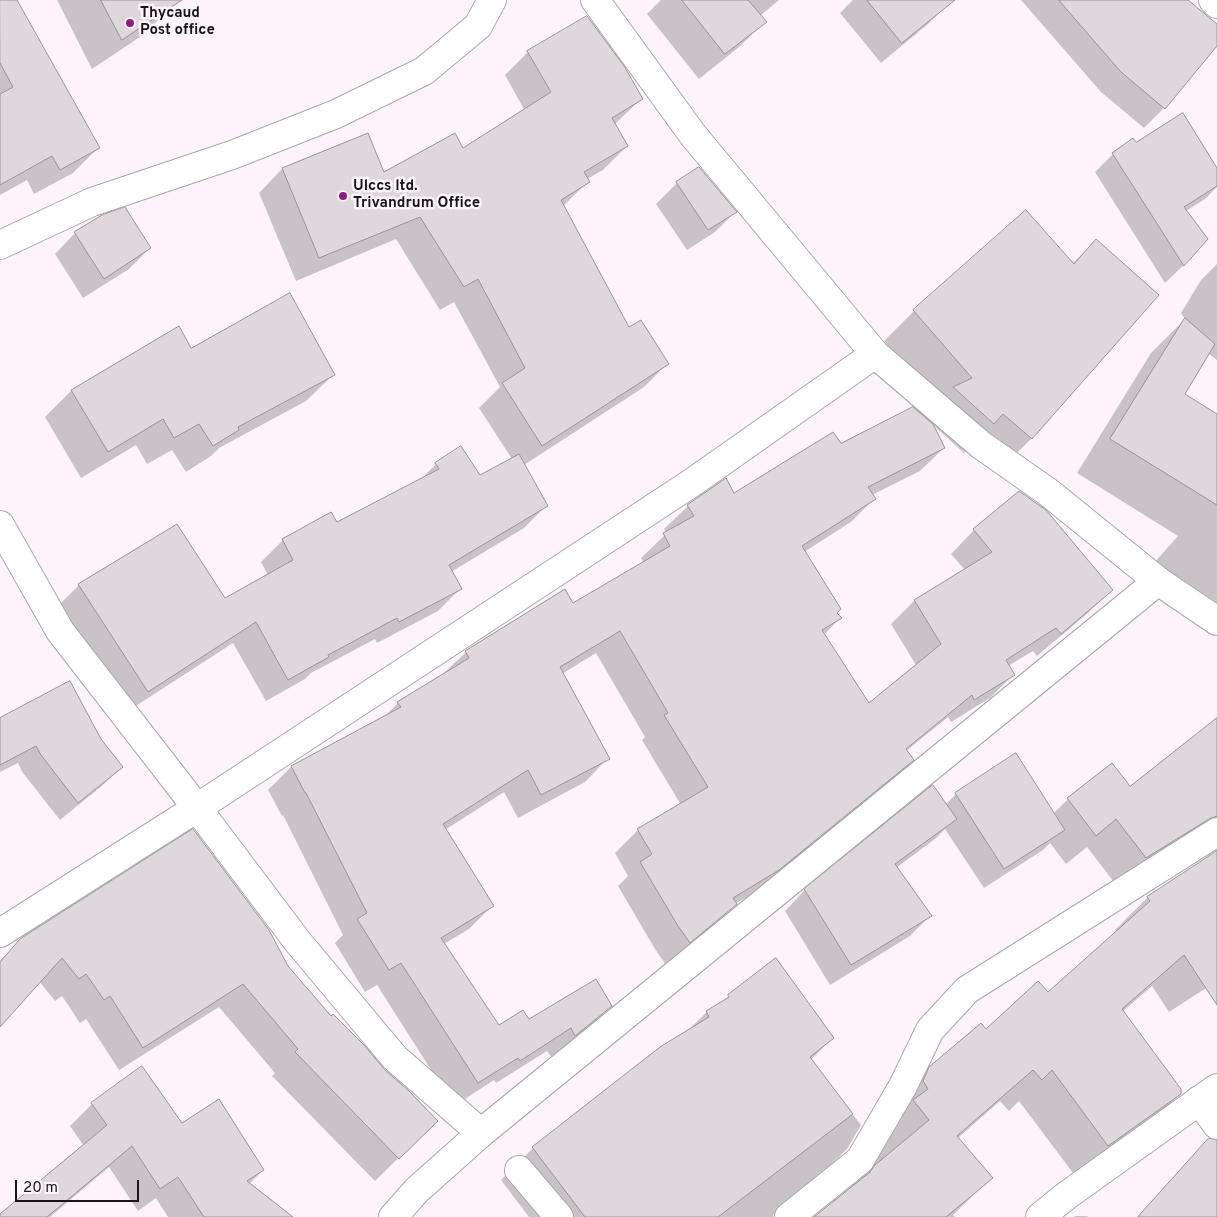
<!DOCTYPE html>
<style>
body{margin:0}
#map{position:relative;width:1217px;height:1217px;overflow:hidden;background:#fcf4fa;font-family:Overpass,sans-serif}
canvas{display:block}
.scale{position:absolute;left:15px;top:1180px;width:124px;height:22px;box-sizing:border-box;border:2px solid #171516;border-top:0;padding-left:6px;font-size:15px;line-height:18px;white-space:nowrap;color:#171516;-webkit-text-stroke:4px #fcf4fa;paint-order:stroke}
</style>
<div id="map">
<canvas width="1217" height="1217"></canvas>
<div class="scale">20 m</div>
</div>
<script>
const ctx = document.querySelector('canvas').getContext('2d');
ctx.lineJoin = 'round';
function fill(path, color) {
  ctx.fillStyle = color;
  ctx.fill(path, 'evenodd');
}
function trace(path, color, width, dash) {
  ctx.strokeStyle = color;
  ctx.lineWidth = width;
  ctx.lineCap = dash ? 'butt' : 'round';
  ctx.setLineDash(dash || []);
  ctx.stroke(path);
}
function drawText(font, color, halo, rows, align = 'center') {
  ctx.font = font + ' Overpass,sans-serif';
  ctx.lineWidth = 5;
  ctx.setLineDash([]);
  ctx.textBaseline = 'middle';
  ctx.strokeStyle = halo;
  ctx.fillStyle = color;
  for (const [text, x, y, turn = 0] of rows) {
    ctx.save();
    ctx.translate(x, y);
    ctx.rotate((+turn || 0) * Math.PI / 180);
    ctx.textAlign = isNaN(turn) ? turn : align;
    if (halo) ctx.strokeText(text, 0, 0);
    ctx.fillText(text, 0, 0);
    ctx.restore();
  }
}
fill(new Path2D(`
 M0,0H15L98,148L73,173L34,194L27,180L0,195Z
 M57,0H170L173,5L143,35L92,69Z
 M661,0H779L760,16L765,22L739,47L699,79L647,14Z
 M853,0H945L948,4L928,24L881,63L840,13Z
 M1021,0H1186L1217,26V44L1164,108L1144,128L1101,92Z
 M528,52L641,99L614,125L627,146L603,170L587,179L589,181L562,207L629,329L668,363L644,387L524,465L546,506L524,528L451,572L460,589L438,611L377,643L375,639L311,673L305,679L266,701L233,643L125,713L57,607L79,585L224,600L268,575L261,562L283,540L336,524L418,482L436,464L480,477L512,459L479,408L500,387L454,302L440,310L396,239L296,281L259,193L282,169L367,135L383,174L463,150L525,111L505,75Z
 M1113,154L1217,170V187L1205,199L1186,211L1184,265L1165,283L1095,172Z
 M699,168L735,212L715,232L687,250L656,204L677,183Z
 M1026,211L1072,264L1096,240L1157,295L1031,439L1002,468L974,443L964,453L932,424L944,448L920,471L872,495L874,499L851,522L804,552L835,613L840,618L824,635L869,705L916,665L891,624L914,601L965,570L951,554L974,530L1019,492L1111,590L1088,613L1037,656L1033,651L1008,666L1014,674L990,698L951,722L948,717L906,751L912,760L889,783L754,893L735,904L712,927L666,965L655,949L618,886L628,876L615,853L638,830L681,805L642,740L645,737L596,653L562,674L608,758L585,782L518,818L504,792L445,830L492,906L469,929L444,944L499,1027L611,1006L587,1029L552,1058L547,1051L496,1083L494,1080L454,1106L377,985L365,992L335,943L343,935L283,815L282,816L268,790L291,767L382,719L398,703L442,675L466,652L573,605L644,563L641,558L667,533L664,529L688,506L734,495L840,445L924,418L939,403L884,341L914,311Z
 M75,233L150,248L129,269L83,298L55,254Z
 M1217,264V360L1208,353L1183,394L1217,416V617L1146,572L1178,536L1077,473L1151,353L1185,319L1181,313L1201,280Z
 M178,328L191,349L333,375L306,401L219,448L211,456L186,472L172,450L147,464L136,445L81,478L45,417L71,391Z
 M0,720L100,740L121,767L103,785L60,820L23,773L18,763L0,772Z
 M1217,734V835L1117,886L1087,847L1066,864L1050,843L1043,850L984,888L945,829L935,839L896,868L930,916L910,936L830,985L785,911L805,890L945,805L956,794L1053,814L1068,799L1112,765L1130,788Z
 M1215,853L1217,857V981L1169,1012L1152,986L1122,1012L1182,1092L1150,1124L1076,1177L1019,1101L1009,1111L1000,1101L958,1138L991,1178L953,1215L955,1217H816L848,1190L882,1132L898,1101L930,1068L986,1031L1048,993L1117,932L1115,930L1147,898Z
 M21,940L287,967L331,1018L436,1121L375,1181L272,1076L275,1073L219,1007L119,1070L86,1019L80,1023L62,996L55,1001L39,981L0,1025V961Z
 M776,960L832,1038L811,1060L861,1125L847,1149L814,1181L773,1215V1217H529L501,1180L533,1148L685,1033L707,1012L724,1001Z
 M92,1104L182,1125L263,1170L249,1184L291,1217H168L156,1198L138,1211L109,1167L50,1217H0L84,1146L70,1126Z
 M1217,1132V1217H1138L1189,1160Z
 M1075,1216H1087L1088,1217H1074Z`), '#0003');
const building = new Path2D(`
 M0,0H17L100,148L60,170L52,156L0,185V94L13,87L0,63Z
 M101,0H182L122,40Z
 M682,0H748L767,22L725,54Z
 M867,0H955L902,43Z
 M1059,0H1188L1217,24V46L1165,109L1121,72Z
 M587,16L624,66L643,99L612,118L628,146L584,172L590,182L561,200L629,327L641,320L669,364L542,446L502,383L525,368L478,279L464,287L420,217L319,258L282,168L368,133L384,172L455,133L463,148L551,92L527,51Z
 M1183,113L1217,168V186L1184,207L1208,239L1184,266L1112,153L1133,138L1136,142Z
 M699,167L737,212L708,230L676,182Z
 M125,207L151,248L104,279L74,232L102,215Z
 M1026,210L1074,264L1096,239L1159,295L1032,439L1003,414L994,424L953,387L972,378L913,310Z
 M290,293L335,375L238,427L239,430L213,446L199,424L174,438L163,419L108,452L71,390L179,326L191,348Z
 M1185,318L1215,344L1185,394L1217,414V505L1110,439Z
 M913,407L933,424L945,448L868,487L876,499L802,546L841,609L837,613L842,618L822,630L869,703L941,644L914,600L992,552L973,529L1019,491L1046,510L1113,590L1061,634L1056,628L1006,660L1015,675L974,700L972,695L906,749L914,760L779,870L733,898L737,904L690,943L678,926L640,862L652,854L637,829L708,787L664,715L668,713L620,631L560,667L610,759L541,795L528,770L443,824L494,906L441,938L499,1025L523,1010L529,1019L596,979L612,1006L575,1036L571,1028L520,1061L518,1058L478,1083L401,963L389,970L357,919L367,913L306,793H305L291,766L401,707L397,702L469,658L465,651L565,589L573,603L670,546L663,533L694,516L687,505L726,478L734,493L833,432L841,443Z
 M461,446L480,475L519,454L548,506L449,565L462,589L399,622L397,618L328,655L329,657L288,680L256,622L148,692L78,584L177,524L225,598L293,560L282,539L331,512L337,522L439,469L435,463Z
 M70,681L101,739L123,767L78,803L41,755L36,746L0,765V718Z
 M1217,718V816L1209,819L1146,858L1116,819L1096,836L1067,798L1112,763L1130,786Z
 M1016,753L1065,830L1004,869L955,793Z
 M933,785L957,819L895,864L932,916L851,965L804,889Z
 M193,829L269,930L288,966L331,1016L333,1014L364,1045L385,1070L409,1091L438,1121L399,1159L295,1052L298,1049L243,984L143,1048L110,996L104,1000L86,974L79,979L62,958L0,1027V962L20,939Z
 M1217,851V1005L1184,955L1122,1009L1181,1089V1094L1108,1146L1052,1070L1042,1080L1033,1070L957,1136L993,1178L946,1217H814L870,1172L875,1165L929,1120L913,1100L928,1089L923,1081L929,1067L981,1023L986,1029L1038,981L1048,992L1150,901L1147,897Z
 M776,958L834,1038L810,1057L853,1114L718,1217H585L532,1147L660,1047L709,1017L706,1011L729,997L728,995Z
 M142,1066L182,1123L219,1099L264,1170L247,1181L293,1217H204L178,1177L160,1189L132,1146L47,1217H0V1214L107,1125L91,1103Z
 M1209,1138L1217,1140V1217H1138Z`);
fill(building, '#ded7dc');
trace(building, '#9a9399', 1);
const street = new Path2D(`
 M1213,0L1217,4
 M0,245L92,202L232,155L336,114L424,71L478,26L492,0
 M0,525L60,631L197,808L693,482L875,354
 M0,933L197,808L298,942L395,1058L481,1133L1158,581
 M1199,1100L1217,1125
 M519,1170L559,1217
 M393,1217L417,1190L481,1133
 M789,1217L860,1160L903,1086L930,1030L967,990L1217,832
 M1040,1217L1066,1196L1217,1088`);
const secondary = new Path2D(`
 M595,0L693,135L875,354L981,445L1048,492L1158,581L1217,621`);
trace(street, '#ada6ac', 30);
trace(secondary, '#ada6ac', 30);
trace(street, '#fff', 28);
trace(secondary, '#fff', 28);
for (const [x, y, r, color] of [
 [130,23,5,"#8f1e80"],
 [343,196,5,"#8f1e80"]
]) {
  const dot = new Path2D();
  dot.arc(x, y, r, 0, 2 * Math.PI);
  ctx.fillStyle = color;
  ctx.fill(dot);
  trace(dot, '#fcf4fa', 2);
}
drawText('bold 15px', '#171516', '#fcf4fa', [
 ["Thycaud",140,14],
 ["Post office",140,31],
 ["Ulccs ltd.",353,187],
 ["Trivandrum Office",353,204]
], 'left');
</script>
